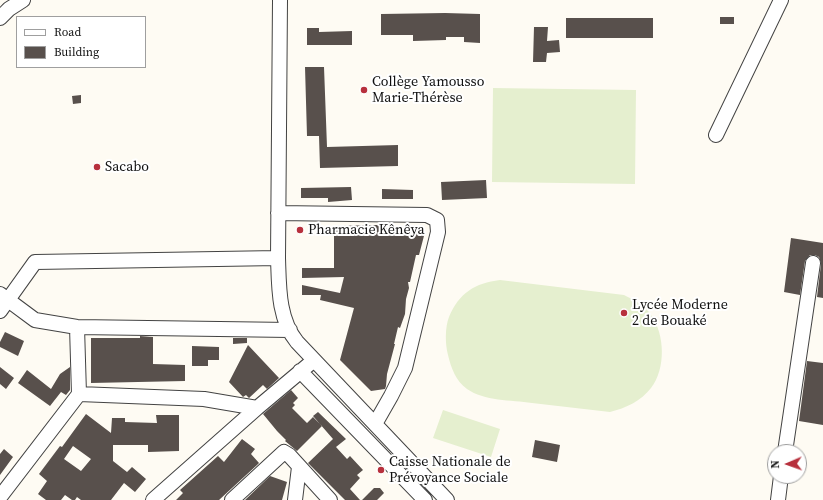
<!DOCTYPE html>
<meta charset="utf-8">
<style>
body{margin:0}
#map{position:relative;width:823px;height:500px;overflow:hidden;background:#fefbf3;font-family:"Source Serif 4",serif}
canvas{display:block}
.legend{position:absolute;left:16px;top:16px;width:130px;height:52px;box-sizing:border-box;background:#fff;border:1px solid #9f9f9f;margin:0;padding:5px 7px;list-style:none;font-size:12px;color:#101010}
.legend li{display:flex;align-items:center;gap:8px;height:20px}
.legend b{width:20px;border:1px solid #9f9f9f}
.north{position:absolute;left:767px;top:444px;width:40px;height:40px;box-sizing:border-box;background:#fff;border:1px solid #9f9f9f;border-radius:50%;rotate:268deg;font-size:11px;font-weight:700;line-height:16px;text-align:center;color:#101010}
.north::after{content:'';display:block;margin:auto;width:14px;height:18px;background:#b7303c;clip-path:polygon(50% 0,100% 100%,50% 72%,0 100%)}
</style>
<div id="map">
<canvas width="823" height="500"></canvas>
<ul class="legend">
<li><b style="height:5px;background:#fff"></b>Road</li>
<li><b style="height:11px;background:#58504c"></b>Building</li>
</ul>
<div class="north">N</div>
</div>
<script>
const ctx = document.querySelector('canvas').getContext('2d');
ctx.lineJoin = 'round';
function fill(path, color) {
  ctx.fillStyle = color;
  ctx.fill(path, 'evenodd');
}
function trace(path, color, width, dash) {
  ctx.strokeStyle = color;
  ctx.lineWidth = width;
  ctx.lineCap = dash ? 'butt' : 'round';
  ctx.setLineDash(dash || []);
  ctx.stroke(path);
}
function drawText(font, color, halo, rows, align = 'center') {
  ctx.font = font + ' "Source Serif 4",serif';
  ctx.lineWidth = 4;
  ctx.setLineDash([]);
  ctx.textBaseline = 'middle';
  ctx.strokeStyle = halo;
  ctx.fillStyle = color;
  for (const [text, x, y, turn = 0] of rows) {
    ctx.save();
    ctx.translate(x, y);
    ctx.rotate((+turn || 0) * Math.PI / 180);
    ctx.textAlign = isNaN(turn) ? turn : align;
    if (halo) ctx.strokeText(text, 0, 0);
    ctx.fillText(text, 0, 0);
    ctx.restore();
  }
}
fill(new Path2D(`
 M493,88L636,90L635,184L492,182Z
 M500,280L624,295C634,300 645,305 651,315C665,334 666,369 651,388C641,401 626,408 610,412C584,409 558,406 532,403C511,400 484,401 467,389C456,381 451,368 448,355C445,344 445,327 449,317C459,293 475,283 500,280Z
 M443,410L500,429L491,457L433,438Z`), '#e5efcf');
fill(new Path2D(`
 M445,13L480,14V43L464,42V37H446V40L413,41V35H381V14Z
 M720,17H734V24H720Z
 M566,18H653V38H566Z
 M534,27H548L547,41L559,40L560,52L547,53L546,62H533Z
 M307,28H319V32L352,31V45H307Z
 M305,67H324L327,147L398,145V166L320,168L319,136H307Z
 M81,95V103L73,104L72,96Z
 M486,180L487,198L442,200L441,182Z
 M351,187L352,200L328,202V198H301V188Z
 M382,189L413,190V199H382Z
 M377,225L403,233L405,227L417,225L425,232L419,255H416L410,282H408L409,288L406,299L405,314L400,328L398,327L394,344H395L387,374L386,386L385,389L371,391L340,360L354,308L320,300L321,295H302V285L340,293L344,277L302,278V268H334V226Z
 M791,238L823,243V298L817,297L821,264L819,257L815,255H810L805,261L800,295L784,292Z
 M5,332L24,341L18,356L0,347V342Z
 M140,336L153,337V364L185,365V381L91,383V338H140Z
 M233,338H247V343L233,344Z
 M248,345L279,378L267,389L263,385L249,398L246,395L243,397L229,382Z
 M192,346L219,347V360H208V366H192Z
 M807,361L823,363V425L799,421Z
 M0,367L14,378L6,389L0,384Z
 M70,367V390L66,395L61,392L50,406L18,383L27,370L51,389L60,374Z
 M291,390L298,398L293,403L295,405L292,408L307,423L313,417L322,426L297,451L285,441L286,440L277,431L263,414Z
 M318,412L346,439L336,447L347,459L350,456L363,470L357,475L360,478L350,489L360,500H345L308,463L333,439L313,416Z
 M86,414L111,433L112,418H125V422L157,423L156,415H179V451L148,452V445H113V461L127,472L132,467L146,479L135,492L124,483L111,500H81L77,497L75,500H72L65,495L61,500H46L38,494L47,481L39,474L60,446L62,447ZM73,446L91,459L81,471L64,459Z
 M242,439L255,449L251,454L259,463L257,465L219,500H176L183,493L180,490L218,456L224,462Z
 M535,440L560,445L557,462L532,457Z
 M4,449L13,457L0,475V454Z
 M270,476L287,482L282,500H245Z
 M374,488H380L384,493L377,500H362Z`), '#58504c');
const minor = new Path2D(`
 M280,0L278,258C279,286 278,319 297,342L447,500
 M0,18L9,9L23,0
 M716,135L781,0
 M278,213L427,215L437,220L438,232L405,368L391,396L375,424
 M0,294L35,320L77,327L290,330
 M0,311L35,262L278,258
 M300,371L425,500
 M79,394L204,399L257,408
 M785,452L813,263
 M0,497L79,394L77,327
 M153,500L257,408L313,361
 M232,500L284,452L289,455L330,500
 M295,500L299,467
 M778,500L781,476`);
trace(minor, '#434343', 16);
trace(minor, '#fff', 14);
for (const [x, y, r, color] of [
 [364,90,4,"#b7303c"],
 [97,167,4,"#b7303c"],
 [300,230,4,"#b7303c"],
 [624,313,4,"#b7303c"],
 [381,470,4,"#b7303c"]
]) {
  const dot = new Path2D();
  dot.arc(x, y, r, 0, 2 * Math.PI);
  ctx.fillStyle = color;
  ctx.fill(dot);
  trace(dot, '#fff', 1.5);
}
drawText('14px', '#101010', '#fff', [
 ["Collège Yamousso",372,82],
 ["Marie-Thérèse",372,98],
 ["Sacabo",105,167],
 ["Pharmacie Kênêya",308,230],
 ["Lycée Moderne",632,305],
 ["2 de Bouaké",632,321],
 ["Caisse Nationale de",389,462],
 ["Prévoyance Sociale",389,478]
], 'left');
</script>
